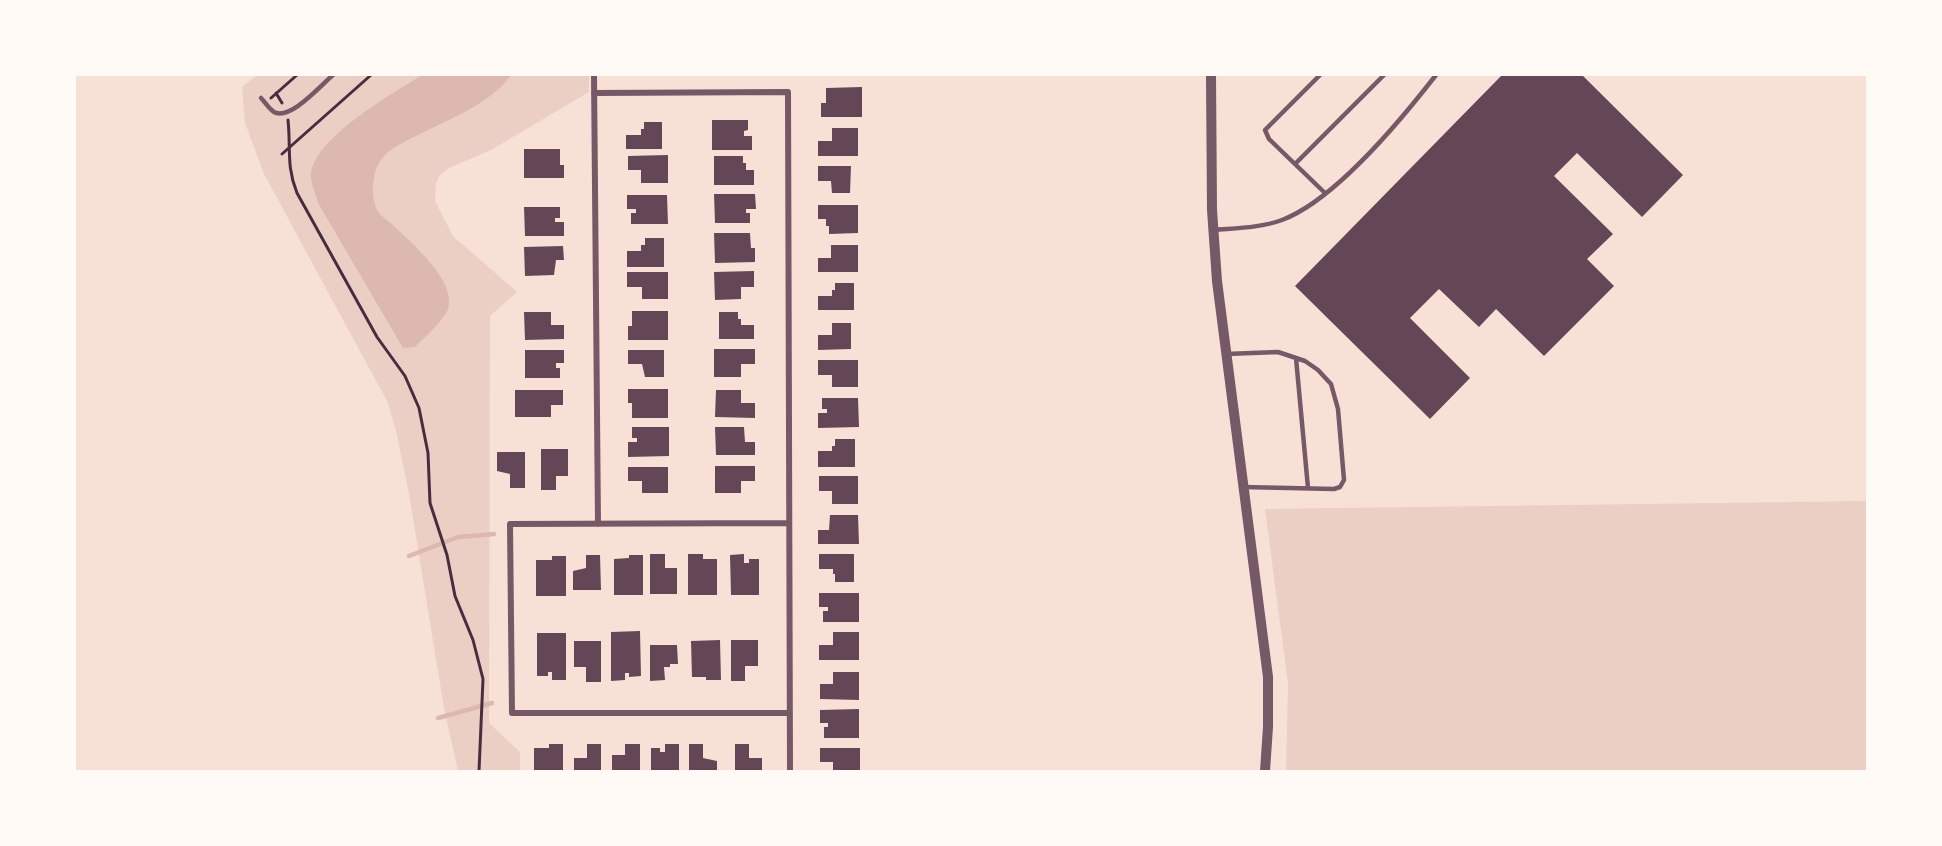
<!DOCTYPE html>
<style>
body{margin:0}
#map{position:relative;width:1942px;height:846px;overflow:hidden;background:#f7e1d7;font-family:"Titillium Web",sans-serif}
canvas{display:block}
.frame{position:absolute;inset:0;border:76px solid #fffaf5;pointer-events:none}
</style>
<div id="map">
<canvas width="1942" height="846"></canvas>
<div class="frame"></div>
</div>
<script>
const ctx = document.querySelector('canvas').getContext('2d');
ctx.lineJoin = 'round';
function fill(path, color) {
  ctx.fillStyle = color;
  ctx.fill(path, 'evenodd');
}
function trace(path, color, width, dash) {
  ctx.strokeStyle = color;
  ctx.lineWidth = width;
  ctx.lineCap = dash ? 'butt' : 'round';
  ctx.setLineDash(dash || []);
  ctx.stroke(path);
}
fill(new Path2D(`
 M257,75H589V92L491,150L449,168L440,175L436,183L435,201L453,236L517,292L490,316L489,723L520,752V771H458L444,708L409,494L396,431L388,403L264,174L245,123L242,87Z
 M1867,501V771H1286L1288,684L1265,509Z`), '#ebcfc5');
fill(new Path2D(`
 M422,75H511C491,104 447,120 416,136C402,143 387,149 379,163C372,175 371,195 376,208C378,214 387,220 392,224C409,241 458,281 448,309C443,321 424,338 415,347L403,348L318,203C316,195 311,184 311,176C311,139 394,93 422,75Z`), '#dcb8b0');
trace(new Path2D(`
 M409,556L458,537L494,534
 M438,718L492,703`), '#dcb8b0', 4.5);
fill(new Path2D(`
 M1502,75H1582L1683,175L1642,217L1577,153L1554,176L1613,234L1587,259L1614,286L1544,356L1496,309L1479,327L1439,289L1410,318L1470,378L1430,419L1295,286Z
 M862,87V117H821V103H826V88Z
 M712,120H748V130L744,131V136H752V150H712Z
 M644,122H662V149H626V135H641V129H644Z
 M832,128H858V156H818V141H832Z
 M524,149H560V165H564V178H524Z
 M668,155V183H641V170H628V156Z
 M714,156H743V163H746V170H754V185H714Z
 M818,166H851L850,193H832L831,181H818Z
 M714,194H755L756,209H746V213H750V223H715Z
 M627,195H667L668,224H631V213H636V209H627Z
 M818,205H858V233L829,234V226H826V219H818Z
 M524,207H560V218H555V222H564V236H525Z
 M714,233H750L751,248H755V262L715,263Z
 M645,238H664V267H627V251H641V245H645Z
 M831,245H858V272H818V258H831Z
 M563,246L564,260H556L554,275L525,276L524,247Z
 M754,271V287H741V299L715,300L714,272Z
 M627,272H668V299H642V287H627Z
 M835,283H854V310H818V296H832V290H835Z
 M632,311H668V340H628V326H632Z
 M524,312H551V325H564V339L525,340Z
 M719,312H738V319H741V325H754V339H719Z
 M832,323H851V349L818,350V335H832Z
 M714,349H755V364H741V377H714Z
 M525,350H564V363H556V368H560V378H525Z
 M628,350H664V377H645L642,364H628Z
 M818,360H858V387H832V375H818Z
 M628,389H668V418H632V403H628Z
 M515,390H563V405H551V417H515Z
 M716,390H741V403H755V418L715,417Z
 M822,398H858L859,427L818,428V413H827V409H822Z
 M632,427H669V456L628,457V442H637V438H632Z
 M715,427H744L745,442H755V455H716Z
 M835,439H855V467H818V451H832V446H835Z
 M541,449H568V476H556V490H541Z
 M497,452H525V488H510V474L497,471Z
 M715,466H755V481H741V493H715Z
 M628,467H668V493H642V481H628Z
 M819,476H858V504H832V491H819Z
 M830,515H858L859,544H818V530H829Z
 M650,554H665V568H677V594H650Z
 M688,554H703V559H717V595H688Z
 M744,554V563H749V559H759V595H731L730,555Z
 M819,554H854V582H835V574H833V569H819Z
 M586,555H600L601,590H573V571L586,568Z
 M629,555H643V595H614V559L629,558Z
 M552,556H566V596H536V560H552Z
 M819,593H859V622H823V611H828V607H819Z
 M640,631L641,676L629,677V673H625V680L611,681V632Z
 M833,632H859V660H819V645H833Z
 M537,633H566V680H552V672H548V676H537Z
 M720,640L721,680H706V677H692L691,641Z
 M731,640H758V666H745V681H731Z
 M574,641H601V682H586V667H574Z
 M650,645H677L678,664H670V667H664L665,680L650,681Z
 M833,672H859V700L820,699V684H833Z
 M859,709V738H824V727H828V723H820V710Z
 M549,744H563V771H534V748H549Z
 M587,744H601V771H574V758H587Z
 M625,744H640V771H612V755H625Z
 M665,744H679V771H651V748H660V752H665Z
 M689,744H703V758L717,761V771H689Z
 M735,744H749V758H762V771H735Z
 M820,748H860V771H833V762H820Z`), '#644757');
trace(new Path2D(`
 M276,93L282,103
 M271,98L297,75
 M288,120C291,148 286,166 297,193L377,337L405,376L419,408L428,453L430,503L447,555L455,596L473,640L483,679L479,771
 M282,154L371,75`), '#4a2c40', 3);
trace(new Path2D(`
 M1320,75L1265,130L1269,139L1325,193
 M261,98C265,102 269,109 274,112C290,121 321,85 333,75
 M1295,164L1384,75
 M1213,230C1236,228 1260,228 1282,220C1335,200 1401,120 1436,75
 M1226,354L1278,352L1305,361L1318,370L1331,384L1338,409L1344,480L1340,487L1334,489L1243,487
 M1296,358L1308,488`), '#755966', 4.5);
trace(new Path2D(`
 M594,75L598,524
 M594,93L788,92L790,771
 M789,523L510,524L512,713H790`), '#755966', 6);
trace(new Path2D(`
 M1211,75L1212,210L1217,281L1268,677V727L1265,771`), '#755966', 10);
</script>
